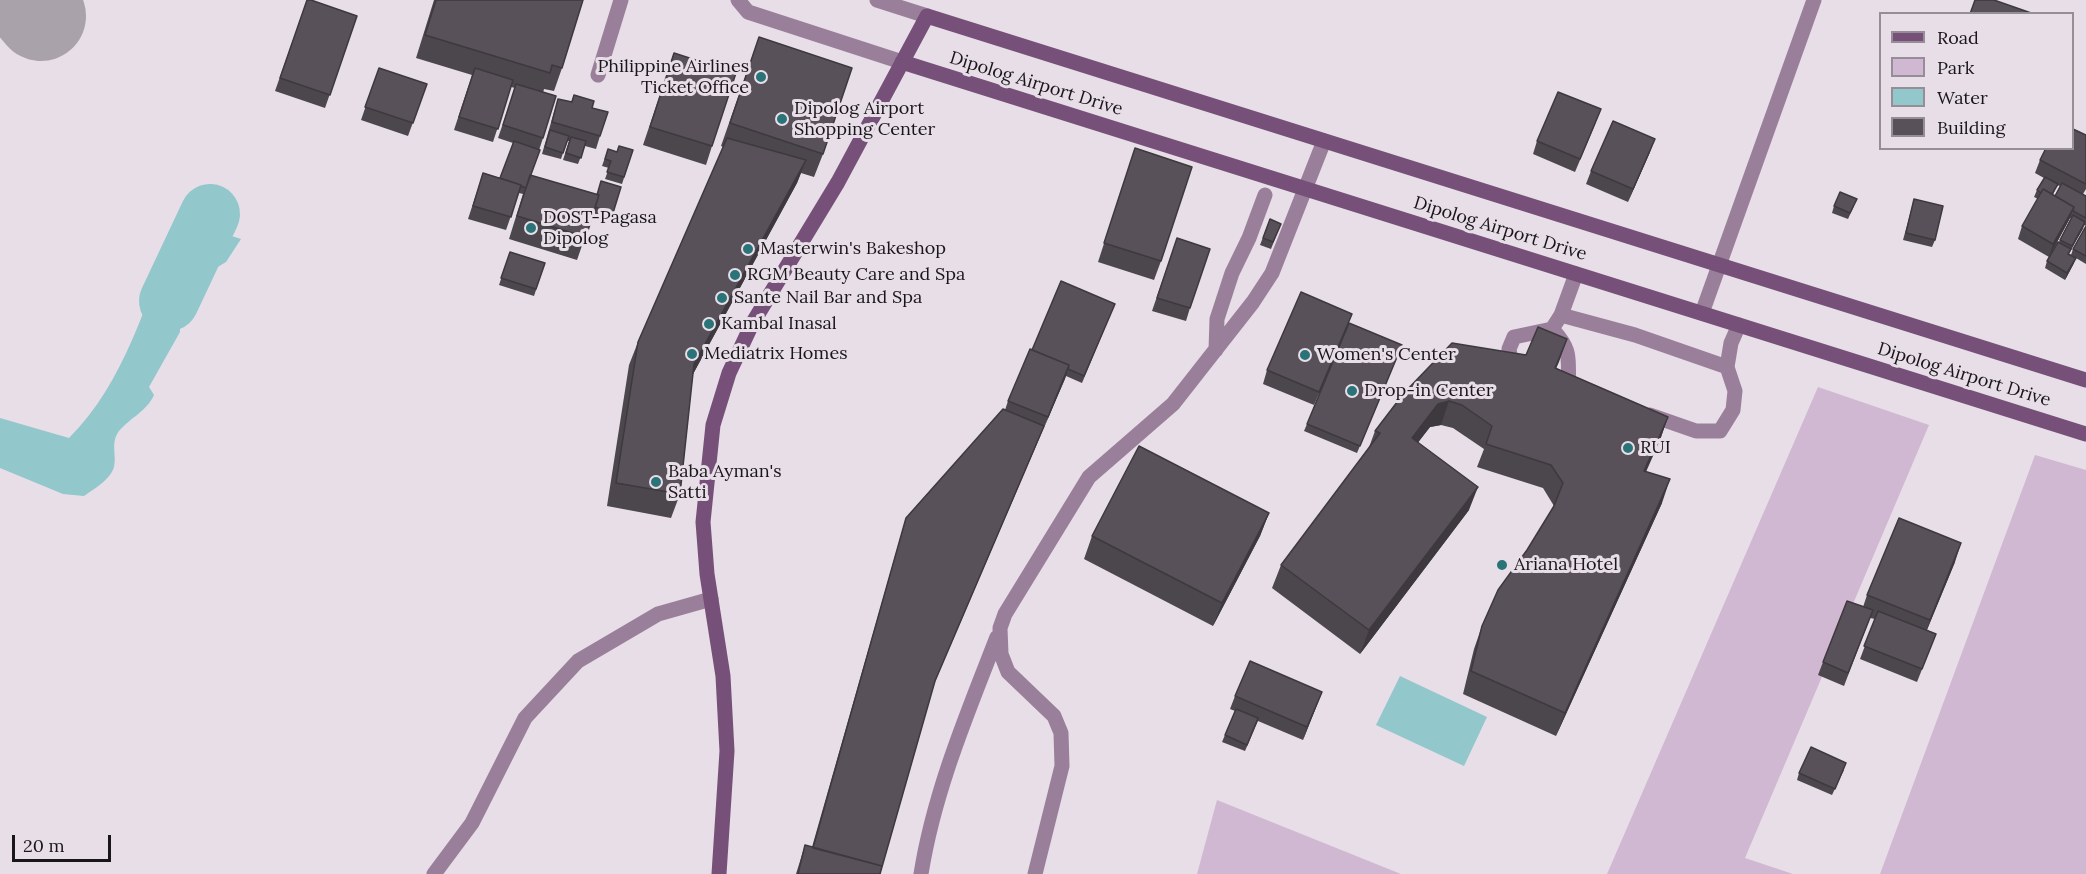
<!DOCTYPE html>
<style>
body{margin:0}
#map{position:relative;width:2086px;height:874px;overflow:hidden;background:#e7dee8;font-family:Lora,serif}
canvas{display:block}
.legend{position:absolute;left:1879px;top:12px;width:195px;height:138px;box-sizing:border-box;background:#e7dee8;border:2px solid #958e96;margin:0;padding:8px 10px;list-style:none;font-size:18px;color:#19161a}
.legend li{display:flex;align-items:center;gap:12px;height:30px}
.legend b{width:30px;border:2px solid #958e96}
.scale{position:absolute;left:12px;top:835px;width:99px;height:27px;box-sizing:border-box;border:3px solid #19161a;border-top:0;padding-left:8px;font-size:18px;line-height:21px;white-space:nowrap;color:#19161a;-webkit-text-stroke:4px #e7dee8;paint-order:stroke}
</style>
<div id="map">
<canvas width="2086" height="874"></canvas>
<ul class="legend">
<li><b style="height:8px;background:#765078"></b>Road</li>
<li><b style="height:16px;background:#d1b8d2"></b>Park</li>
<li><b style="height:16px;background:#92c7cb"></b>Water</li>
<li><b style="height:16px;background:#585159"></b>Building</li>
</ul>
<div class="scale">20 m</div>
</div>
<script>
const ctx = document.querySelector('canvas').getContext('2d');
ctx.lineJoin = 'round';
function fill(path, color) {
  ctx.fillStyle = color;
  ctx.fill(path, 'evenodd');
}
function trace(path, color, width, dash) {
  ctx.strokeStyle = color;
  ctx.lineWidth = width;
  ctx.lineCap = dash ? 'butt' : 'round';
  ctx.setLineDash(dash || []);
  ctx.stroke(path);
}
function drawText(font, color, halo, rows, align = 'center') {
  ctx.font = font + ' Lora,serif';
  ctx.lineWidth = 6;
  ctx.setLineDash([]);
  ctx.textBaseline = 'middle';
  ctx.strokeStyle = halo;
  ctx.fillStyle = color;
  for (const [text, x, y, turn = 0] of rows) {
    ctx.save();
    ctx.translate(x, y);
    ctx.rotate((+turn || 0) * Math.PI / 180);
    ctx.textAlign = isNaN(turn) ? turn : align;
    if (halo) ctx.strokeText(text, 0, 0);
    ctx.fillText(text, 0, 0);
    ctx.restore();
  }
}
fill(new Path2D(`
 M1818,387L1929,425L1745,858L1793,874H1607Z
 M2035,455L2086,470V874H1880Z
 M1217,800L1401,874H1197Z`), '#d1b8d2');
fill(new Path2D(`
 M182,220L241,239L226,262L211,271L180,316V332L149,387L154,395C147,411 130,418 119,431C110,443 117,455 114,467C110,480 94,489 84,496L63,494L0,468V418L69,438C125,383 147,299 175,228Z
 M1400,676L1487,717L1464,766L1376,725Z`), '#92c7cb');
trace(new Path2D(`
 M169,301L210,214`), '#92c7cb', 60);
trace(new Path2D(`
 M27,0L41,16`), '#aaa2aa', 90);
trace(new Path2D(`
 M598,75L621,0
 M1561,315L1635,335L1727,367
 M1554,331C1573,352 1567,360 1569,386
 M1216,350L1217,319L1232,273L1249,238L1265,195
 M1521,365L1511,361L1509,349L1514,337L1552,329L1561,315L1576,274
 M1650,415L1696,431H1720L1733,410L1735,391L1727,367L1731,343L1739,325
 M921,874C934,792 967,714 997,637
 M1035,874L1062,766L1061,733L1054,716L1008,672L1001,654L1000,628L1005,614L1089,477L1173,404L1253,302L1272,273L1324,141`), '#9a7f9b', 15);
trace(new Path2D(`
 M738,0L748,12L902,62
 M877,0L927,16
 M1702,313L1814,0
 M434,874L472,823L525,718L578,661L658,614L711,599`), '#9a7f9b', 15);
trace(new Path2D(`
 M902,62L2086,434
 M719,874L727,751L723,676L707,574L703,522L713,425L729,373L752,324L838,182L927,16L2086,380`), '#765078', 15);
fill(new Path2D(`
 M307,0L357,16L325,108L275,91Z
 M434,0H583L562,68L554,91L544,89L543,93V138L531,175L613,213L611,220L593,214L577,260L509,239L523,194L519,193L506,230L468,219L483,173L500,178L513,143L498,138L515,88L511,87L493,142L454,130L472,75L416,58Z
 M759,37L823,154L814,177L801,173L797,183L693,374L680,494L671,518L607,506L629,365L638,342L723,147L721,146Z
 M674,53L712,146L706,165L643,145Z
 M379,68L427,84L408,136L361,120Z
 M574,95L592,108L600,136L596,149L585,146L578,164L563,160L569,141H567L561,159L542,154L554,112L558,99L571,102Z
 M1596,122L1575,172L1533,154L1537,141Z
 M2086,135V189L2083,194L2086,196V225L2085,226L2084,225L2069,254L2071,255L2073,249L2086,226V264L2076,258L2073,265L2065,280L2045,268L2047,261L2059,242L2071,218H2070L2049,257L2018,239L2022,226L2038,199L2034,197L2037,190L2044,178L2035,173L2040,160ZM2057,185L2060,186L2055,196L2053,195Z
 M1135,148L1161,261L1154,280L1098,262Z
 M608,149L617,152L633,150L622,184L605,179L609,168L602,166Z
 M1650,152L1628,202L1586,184L1591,171Z
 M1914,199L1935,240L1932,247L1903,240Z
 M1834,206H1854L1848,219L1832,213Z
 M1270,219L1281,224L1271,249L1260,245Z
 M1177,238L1190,308L1186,321L1152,311Z
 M510,252L545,263L534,296L499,285Z
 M1112,311L1082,383L1066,376L934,684L880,874H796L805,845L812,847L906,518L1005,410L1008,401Z
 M1352,314L1314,405L1263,384L1267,370Z
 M1567,339L1556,368L1668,417L1660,440L1646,472L1662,503L1556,736L1463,694L1474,649L1482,626L1554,506L1543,488L1477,467L1484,449L1453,428L1441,425L1430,427L1418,442L1469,510L1360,654L1272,588L1281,565L1368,450L1375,431L1526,355Z
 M1402,345L1357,453L1304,431L1307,424Z
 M1269,513L1260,536L1213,626L1084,559L1092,536Z
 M1955,562L1927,630L1936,634L1917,682L1860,659L1875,619L1870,618L1844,686L1818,675L1823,662L1863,607L1867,595Z
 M1322,692L1303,740L1258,721L1245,751L1222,742L1235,711L1230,709L1235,696Z
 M1844,770L1832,795L1797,780L1799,773Z`), '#4c464d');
fill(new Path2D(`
 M1655,139L1650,152L1628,202L1633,189Z
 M806,160L797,183L686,387L694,364Z
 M2074,207L2069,220L2049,257L2053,244Z
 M2085,222L2083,229L2069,253L2072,246Z
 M2076,258L2073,265L2065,280L2067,273Z
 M1352,314L1347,327L1314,405L1319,392Z
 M1567,339L1559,362L1546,391L1555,368Z
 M1069,365L1065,379L1043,430L1048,417Z
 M1449,401L1441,425L1430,427L1404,461L1412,438L1438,404Z
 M1668,417L1660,440L1635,494L1644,471Z
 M1670,479L1662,503L1556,736L1565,713Z
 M1478,487L1469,510L1360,654L1369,630Z
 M1269,513L1260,536L1213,626L1222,603Z
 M1961,543L1955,562L1923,639L1930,620Z
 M1322,692L1317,705L1303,740L1307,727Z`), '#3e393e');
const building = new Path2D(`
 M307,0H311L357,16L330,95L280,78Z
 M436,0H583L562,68L552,65L550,73L425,35Z
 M1975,0H1994L2034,14H1970Z
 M759,37L852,68L823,154L730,123Z
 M674,53L736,73L712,146L650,127Z
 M379,68L427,84L413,123L365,107Z
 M475,68L513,80L498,129L459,117Z
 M516,84L556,96L543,138L503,125Z
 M1558,92L1601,109L1580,159L1537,141Z
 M574,95L594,101L592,108L608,112L600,136L552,122L558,99L572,102Z
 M1613,121L1655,139L1633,189L1591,171Z
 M2073,129L2086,135V184L2040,160L2046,148H2073Z
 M550,130L569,136L563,153L545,147Z
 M571,137L586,141L581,158L566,153Z
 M727,138L806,160L694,364L680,494L616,483L638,342Z
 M514,141L540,150L526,188L521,186V185L500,178Z
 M619,146L633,150L624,177L607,172L611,161L605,159L608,149L617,152Z
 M1135,148L1192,167L1161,261L1104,243Z
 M483,173L521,185L511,217L473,206Z
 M530,175L599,195L586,237L517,216Z
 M2045,177L2058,184L2052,194L2043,189L2041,193L2037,190Z
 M601,181L621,187L613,213L595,207L599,195H597Z
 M2062,183L2086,196V218L2073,211L2074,207L2055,196Z
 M2043,189L2074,207L2053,244L2022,226Z
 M1840,192L1857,199L1850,213L1834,206Z
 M1914,199L1943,206L1935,240L1906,233Z
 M2073,215L2085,222L2072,246L2060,240Z
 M1270,219L1281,224L1273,242L1263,238Z
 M2086,226V256L2073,249Z
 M1177,238L1210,249L1190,308L1157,298Z
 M2058,242L2071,249L2068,254L2076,258L2067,273L2047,261Z
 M510,252L545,263L536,289L501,278Z
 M1061,281L1115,304L1084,376L1068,369L1069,365L1032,350Z
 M1301,292L1352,314L1319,392L1267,370Z
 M1349,323L1402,345L1360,446L1307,424Z
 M1538,327L1567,339L1555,368L1668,417L1644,471L1670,479L1565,713L1471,671L1482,626L1498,590L1527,550L1554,506L1563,483L1551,465L1486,444L1492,426L1462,405L1449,401L1438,404L1412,438L1478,487L1369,630L1281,565L1380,433L1375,431L1404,393L1452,343L1526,355Z
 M1030,349L1069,365L1048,417L1008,401Z
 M1003,409L1044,426L935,681L880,874L882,866L813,848L906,518Z
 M1139,446L1269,513L1222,603L1092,536Z
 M1899,518L1961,543L1930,620L1867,595Z
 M1847,601L1873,610L1848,673L1823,662Z
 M1878,611L1936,634L1922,669L1864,646Z
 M1250,661L1322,692L1307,727L1235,696Z
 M1236,709L1258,718L1247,745L1225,735Z
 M1811,747L1846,763L1835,789L1799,773Z
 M805,845L882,866L880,874H798Z`);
fill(building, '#585159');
trace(building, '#3e393e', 1.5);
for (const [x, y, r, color] of [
 [761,77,6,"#297379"],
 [782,119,6,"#297379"],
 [531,228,6,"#297379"],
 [748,249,6,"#297379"],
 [735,275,6,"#297379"],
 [722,298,6,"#297379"],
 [709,324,6,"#297379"],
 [692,354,6,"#297379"],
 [1305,355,6,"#297379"],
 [1352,391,6,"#297379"],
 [1628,448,6,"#297379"],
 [656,482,6,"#297379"],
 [1502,565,6,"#297379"]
]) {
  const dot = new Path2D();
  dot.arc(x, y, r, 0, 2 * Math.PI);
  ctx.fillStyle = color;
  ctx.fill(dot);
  trace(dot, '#e7dee8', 2);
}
drawText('18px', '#19161a', '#e7dee8', [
 ["Philippine Airlines",749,67,"right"],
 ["Ticket Office",749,88,"right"],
 ["Dipolog Airport",794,109],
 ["Shopping Center",794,130],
 ["DOST-Pagasa",543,218],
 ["Dipolog",543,239],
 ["Masterwin's Bakeshop",760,249],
 ["RGM Beauty Care and Spa",747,275],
 ["Sante Nail Bar and Spa",734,298],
 ["Kambal Inasal",721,324],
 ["Mediatrix Homes",704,354],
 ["Women's Center",1317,355],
 ["Drop-in Center",1364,391],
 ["RUI",1640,448],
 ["Baba Ayman's",668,472],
 ["Satti",668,493],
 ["Ariana Hotel",1514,565]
], 'left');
drawText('18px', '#19161a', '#e7dee8', [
 ["Dipolog Airport Drive",1036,84,17],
 ["Dipolog Airport Drive",1500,229,17],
 ["Dipolog Airport Drive",1964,375,17]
]);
</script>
